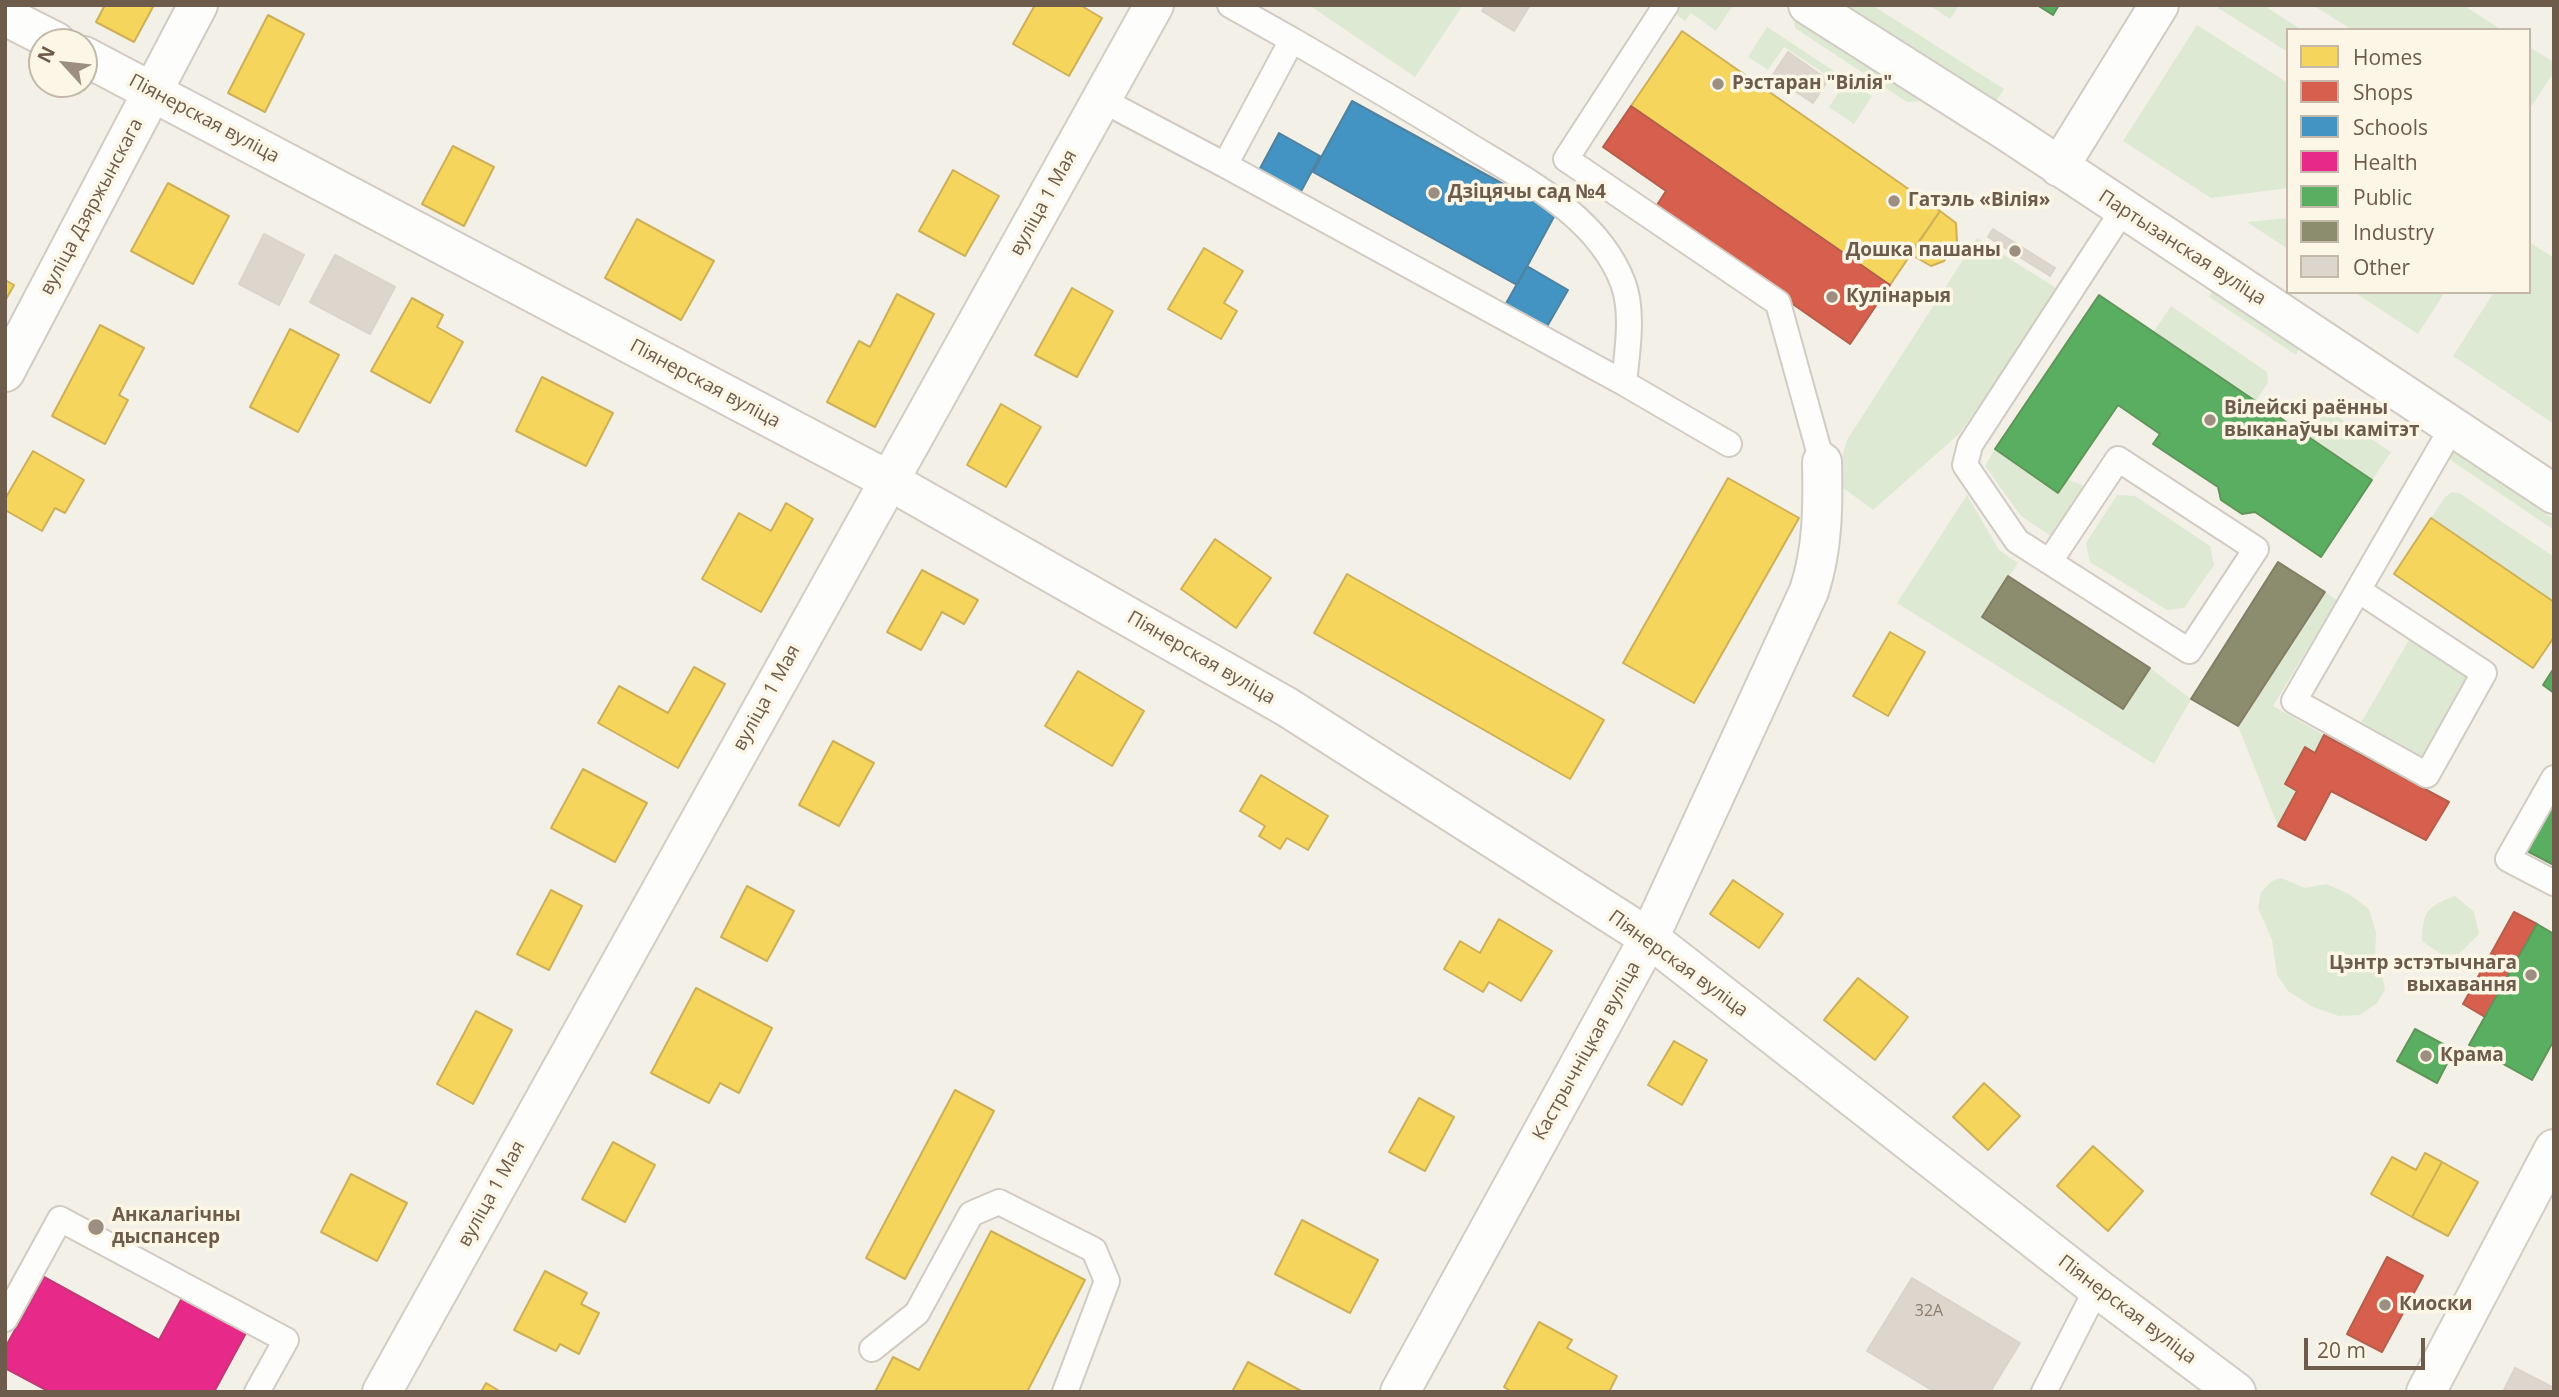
<!DOCTYPE html>
<meta charset="utf-8">
<style>
body{margin:0}
#map{position:relative;width:2559px;height:1397px;overflow:hidden;background:#f3f0e7;font-family:"Open Sans",sans-serif}
canvas{display:block}
.frame{position:absolute;inset:0;border:7px solid #6d5b4b;pointer-events:none}
.legend{position:absolute;left:2286px;top:28px;width:245px;height:266px;box-sizing:border-box;background:#fcf6e7;border:2px solid #c3b8a9;margin:0;padding:9px 12px;list-style:none;font-size:21px;color:#6d5b4b}
.legend li{display:flex;align-items:center;gap:14px;height:35px}
.legend b{width:35px;border:2px solid #c3b8a9}
.north{position:absolute;left:28px;top:28px;width:70px;height:70px;box-sizing:border-box;background:#fcf6e7;border:2px solid #c3b8a9;border-radius:50%;rotate:297deg;font-size:19px;font-weight:700;line-height:28px;text-align:center;color:#6d5b4b}
.north::after{content:'';display:block;margin:auto;width:24px;height:32px;background:#9c8f82;clip-path:polygon(50% 0,100% 100%,50% 72%,0 100%)}
.scale{position:absolute;left:2304px;top:1338px;width:121px;height:32px;box-sizing:border-box;border:4px solid #6d5b4b;border-top:0;padding-left:9px;font-size:21px;line-height:24px;white-space:nowrap;color:#6d5b4b;-webkit-text-stroke:5px #fcf6e7;paint-order:stroke}
</style>
<div id="map">
<canvas width="2559" height="1397"></canvas>
<div class="frame"></div>
<ul class="legend">
<li><b style="height:19px;background:#f6d55c"></b>Homes</li>
<li><b style="height:19px;background:#d6604d"></b>Shops</li>
<li><b style="height:19px;background:#4393c3"></b>Schools</li>
<li><b style="height:19px;background:#e7298a"></b>Health</li>
<li><b style="height:19px;background:#5aae61"></b>Public</li>
<li><b style="height:19px;background:#8c8c6e"></b>Industry</li>
<li><b style="height:19px;background:#dcd6cd"></b>Other</li>
</ul>
<div class="north">N</div>
<div class="scale">20 m</div>
</div>
<script>
const ctx = document.querySelector('canvas').getContext('2d');
ctx.lineJoin = 'round';
function fill(path, color) {
  ctx.fillStyle = color;
  ctx.fill(path, 'evenodd');
}
function trace(path, color, width, dash) {
  ctx.strokeStyle = color;
  ctx.lineWidth = width;
  ctx.lineCap = dash ? 'butt' : 'round';
  ctx.setLineDash(dash || []);
  ctx.stroke(path);
}
function drawText(font, color, halo, rows, align = 'center') {
  ctx.font = font + ' "Open Sans",sans-serif';
  ctx.lineWidth = 7;
  ctx.setLineDash([]);
  ctx.textBaseline = 'middle';
  ctx.strokeStyle = halo;
  ctx.fillStyle = color;
  for (const [text, x, y, turn = 0] of rows) {
    ctx.save();
    ctx.translate(x, y);
    ctx.rotate((+turn || 0) * Math.PI / 180);
    ctx.textAlign = isNaN(turn) ? turn : align;
    if (halo) ctx.strokeText(text, 0, 0);
    ctx.fillText(text, 0, 0);
    ctx.restore();
  }
}
fill(new Path2D(`
 M1309,5H1463L1415,77Z
 M1678,5H1733L1716,31L1691,13L1685,21L1673,12Z
 M1841,5H1872L2004,89L1995,103Z
 M1929,5H1959L1950,19Z
 M2220,5H2263L2302,30H2288V52L2218,8Z
 M2313,5H2463L2502,30H2352Z
 M1794,17L1923,101L1907,102L1795,28Z
 M2197,25L2288,83V188L2211,198L2123,141Z
 M1767,27L1872,96L1854,124L1829,107L1843,86L1784,47L1768,70L1748,57Z
 M2529,47L2554,62V72L2529,110Z
 M2288,218V249L2247,222Z
 M1977,238L2059,290L1959,434L1873,510L1842,487L1840,463L1847,440Z
 M2529,242L2554,258V424L2453,356L2494,292H2529Z
 M2214,289L2300,347L2296,355L2209,297Z
 M2354,292H2445L2418,334Z
 M2171,306L2267,372L2268,383L2255,402L2153,333Z
 M2327,412L2334,414L2391,452L2372,480L2306,436L2320,416Z
 M1995,449L2058,493L2067,479L2084,486L2052,537L2021,516L1985,466Z
 M2450,449L2554,519V530L2446,457Z
 M2452,492L2461,494L2554,557V602L2431,518L2445,497Z
 M1967,495L1999,550L2018,563L1982,617L2122,709L2150,668L2191,699L2154,764L1897,603Z
 M2117,495L2135,496L2210,546L2214,565L2184,608L2167,610L2090,562L2086,543Z
 M2325,592L2337,600L2273,706L2324,735L2315,753L2304,747L2285,784L2297,791L2278,826L2238,726Z
 M2416,628L2484,673L2427,775L2354,735Z
 M2281,878L2305,888L2326,884L2349,894L2369,909L2376,932L2375,960L2382,974L2385,990L2377,1003L2360,1015L2339,1016L2313,1007L2288,991L2277,975L2272,940L2258,908L2261,892L2272,881Z
 M2455,896L2474,912L2479,934L2459,954L2442,955L2422,941C2423,910 2427,907 2455,896Z`), '#dee9d3');
const homes = new Path2D(`
 M105,5H154L134,42L96,22Z
 M1035,5H1080L1102,18L1069,76L1013,44Z
 M268,15L304,34L265,112L228,93Z
 M1682,31L1940,211L1890,285L1631,106Z
 M453,146L494,167L464,226L422,204Z
 M953,170L999,196L965,256L919,231Z
 M168,183L229,216L193,284L131,251Z
 M1940,211L1956,223L1957,242L1944,261L1931,266L1910,254Z
 M637,219L714,261L681,320L605,278Z
 M1204,248L1243,271L1224,303L1237,311L1221,339L1168,309Z
 M5,280L14,285L5,301Z
 M1072,288L1113,311L1077,377L1035,355Z
 M897,294L934,314L875,427L827,402L859,341L870,347Z
 M412,298L443,315L437,327L463,342L430,403L371,371Z
 M100,325L144,348L119,395L128,400L105,444L52,416Z
 M290,329L339,355L298,432L250,407Z
 M542,377L613,413L586,466L516,431Z
 M1001,404L1041,427L1006,487L967,465Z
 M33,451L84,480L65,513L55,508L42,531L5,510V499Z
 M1728,478L1799,518L1694,703L1623,663Z
 M786,503L813,519L761,612L702,579L739,513L771,531Z
 M2431,518L2554,602V637L2533,668L2394,574Z
 M1215,539L1271,578L1236,628L1181,589Z
 M922,570L978,600L964,624L942,612L921,650L887,632Z
 M1347,574L1604,720L1570,779L1314,633Z
 M1890,632L1925,652L1888,716L1853,696Z
 M694,667L725,684L678,768L598,723L619,686L668,713Z
 M1078,671L1144,711L1112,766L1045,726Z
 M833,741L874,763L839,826L799,805Z
 M583,769L647,803L615,862L551,828Z
 M1261,775L1328,816L1308,850L1287,838L1280,849L1259,836L1265,826L1240,811Z
 M1733,880L1783,914L1759,948L1710,914Z
 M747,886L794,911L767,961L721,937Z
 M551,890L582,906L549,970L517,954Z
 M1499,919L1552,951L1521,1001L1489,982L1483,992L1444,969L1460,941L1480,953Z
 M1858,978L1908,1017L1875,1060L1824,1020Z
 M696,988L772,1028L739,1093L720,1083L709,1103L651,1073Z
 M476,1011L512,1030L473,1104L437,1084Z
 M1674,1041L1707,1060L1682,1105L1648,1085Z
 M1984,1083L2020,1116L1988,1150L1953,1117Z
 M955,1090L994,1111L905,1279L866,1258Z
 M1419,1098L1454,1117L1425,1171L1389,1152Z
 M613,1142L655,1165L625,1222L582,1199Z
 M2093,1146L2143,1191L2108,1231L2057,1186Z
 M2425,1153L2442,1162L2412,1217L2371,1194L2392,1157L2416,1170Z
 M2442,1162L2478,1182L2448,1236L2412,1217Z
 M351,1174L407,1203L377,1261L321,1232Z
 M1302,1220L1378,1260L1350,1313L1275,1274Z
 M991,1231L1085,1280L1027,1392H875L893,1357L919,1370Z
 M545,1271L587,1293L581,1304L599,1313L579,1354L560,1344L556,1351L514,1330Z
 M1539,1322L1572,1340L1567,1348L1617,1376L1609,1392H1512L1504,1387Z
 M1248,1362L1303,1392H1232Z
 M486,1383L501,1392H481Z`);
fill(homes, '#f6d55c');
trace(homes, '#cdb057', 2);
const shops = new Path2D(`
 M1631,106L1890,285L1850,344L1655,208L1666,191L1603,147Z
 M2324,735L2449,802L2426,840L2331,791L2305,840L2278,826L2297,791L2285,784L2305,747L2315,753Z
 M2514,912L2537,924L2485,1017L2463,1004Z
 M2387,1257L2423,1276L2382,1352L2347,1334Z`);
fill(shops, '#d6604d');
trace(shops, '#b65e4c', 2);
const schools = new Path2D(`
 M1352,101L1556,213L1517,285L1313,172Z
 M1279,133L1320,156L1298,197L1257,174Z
 M1527,266L1568,290L1545,330L1504,307Z`);
fill(schools, '#4393c3');
trace(schools, '#50829f', 2);
const health = new Path2D(`
 M44,1277L159,1340L182,1298L246,1333L214,1392H50L5,1368V1348Z`);
fill(health, '#e7298a');
trace(health, '#c23877', 2);
const public = new Path2D(`
 M2037,5H2059L2053,15Z
 M2099,295L2372,480L2321,557L2255,512L2242,514L2221,500L2218,487L2153,444L2160,434L2118,405L2058,493L1995,449Z
 M2554,668V693L2543,685Z
 M2554,804V865L2527,851Z
 M2537,924L2554,934V1040L2532,1080L2469,1045Z
 M2415,1029L2454,1050L2437,1083L2397,1061Z`);
fill(public, '#5aae61');
trace(public, '#60955a', 2);
const industry = new Path2D(`
 M2278,562L2325,592L2238,726L2191,699Z
 M2008,576L2150,668L2123,709L1982,617Z`);
fill(industry, '#8c8c6e');
trace(industry, '#837d64', 2);
const building = new Path2D(`
 M1486,5H1530L1514,31L1482,11Z
 M1788,52L1828,80L1813,103L1772,76Z
 M1993,229L2055,268L2050,276L1988,237Z
 M264,234L304,255L279,305L239,284Z
 M335,255L395,287L370,334L310,302Z
 M1912,1278L2020,1343L1990,1392H1935L1867,1351Z
 M2515,1368L2554,1388V1392H2503Z`);
fill(building, '#dcd6cd');
trace(building, '#dbd4ca', 2);
const lane = new Path2D(`
 M1666,5L1566,159L1778,303L1822,462
 M1292,40C1349,73 1406,106 1462,141C1521,178 1597,214 1623,283C1634,312 1627,353 1624,383
 M1102,100L1225,165L1292,40L1230,5
 M1225,165L1624,383L1729,444
 M2050,561L2118,459L2256,549L2189,651L2017,541L1965,465L1970,445L2123,210
 M2358,590L2484,673L2427,775L2294,701L2453,426
 M2554,778L2508,859L2554,883
 M5,1319L60,1219L286,1340L257,1392
 M872,1349L917,1313L971,1214L999,1202L1094,1250L1107,1281L1065,1392
 M2044,1392L2097,1288`);
const street = new Path2D(`
 M1808,5L2005,130L2554,494
 M5,16L56,42
 M84,56L888,480L1287,707L1649,938L2097,1288L2236,1392
 M2059,167L2159,5
 M5,372L198,5
 M1400,1392L1649,938L1809,591C1823,549 1823,506 1822,462`);
const secondary = new Path2D(`
 M382,1392L1154,5
 M2426,1392L2554,1149`);
trace(lane, '#d2cbc3', 28);
trace(street, '#d2cbc3', 42);
trace(secondary, '#d3cdc3', 42);
trace(lane, '#fdfdfb', 24);
trace(street, '#fdfdfb', 38);
trace(secondary, '#fdfdfb', 38);
for (const [x, y, r, color] of [
 [1718,84,7,"#9c8f82"],
 [1434,193,7,"#9c8f82"],
 [1894,201,7,"#9c8f82"],
 [2015,251,7,"#9c8f82"],
 [1832,297,7,"#9c8f82"],
 [2210,420,7,"#9c8f82"],
 [2531,975,7,"#9c8f82"],
 [2426,1056,7,"#9c8f82"],
 [96,1227,9,"#9c8f82"],
 [2385,1305,7,"#9c8f82"]
]) {
  const dot = new Path2D();
  dot.arc(x, y, r, 0, 2 * Math.PI);
  ctx.fillStyle = color;
  ctx.fill(dot);
  trace(dot, '#fcf6e7', 2.5);
}
drawText('16px', '#8b7c6e', null, [
 ["32А",1929,1311]
]);
drawText('bold 19px', '#6d5b4b', '#fcf6e7', [
 ["Рэстаран \"Вілія\"",1732,84],
 ["Дзіцячы сад №4",1448,193],
 ["Гатэль «Вілія»",1908,201],
 ["Дошка пашаны",2001,251,"right"],
 ["Кулінарыя",1846,297],
 ["Вілейскі раённы",2224,409],
 ["выканаўчы камітэт",2224,431],
 ["Цэнтр эстэтычнага",2517,964,"right"],
 ["выхавання",2517,986,"right"],
 ["Крама",2440,1056],
 ["Анкалагічны",112,1216],
 ["дыспансер",112,1238],
 ["Киоски",2399,1305]
], 'left');
drawText('19px', '#6d5b4b', '#fcf6e7', [
 ["Піянерская вуліца",204,119,28],
 ["вуліца 1 Мая",1044,203,-61],
 ["вуліца Дзяржынскага",92,207,-62],
 ["Партызанская вуліца",2182,248,33],
 ["Піянерская вуліца",705,384,28],
 ["Піянерская вуліца",1201,658,30],
 ["вуліца 1 Мая",767,698,-61],
 ["Піянерская вуліца",1678,964,36],
 ["Кастрычніцкая вуліца",1587,1051,-61],
 ["вуліца 1 Мая",492,1194,-61],
 ["Піянерская вуліца",2127,1310,37]
]);
</script>
